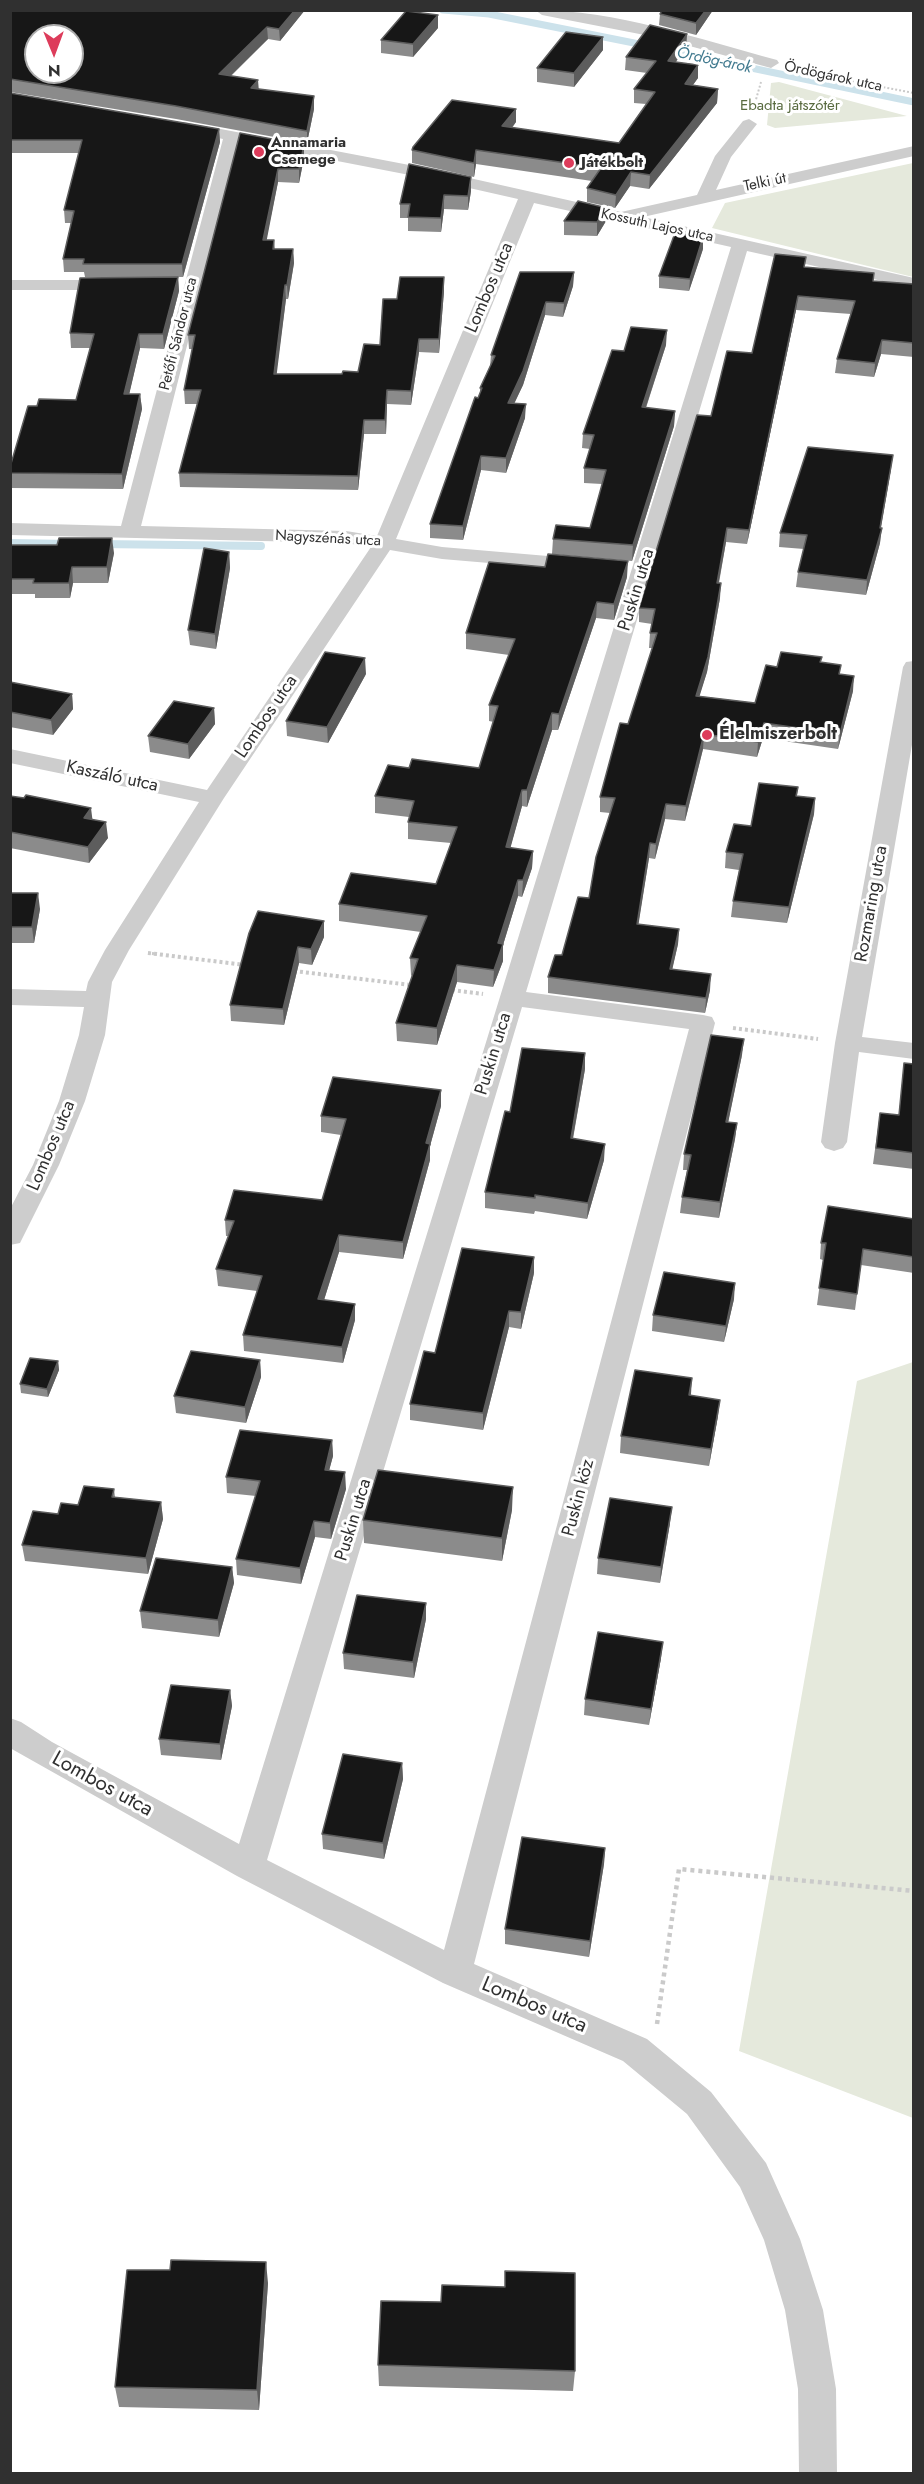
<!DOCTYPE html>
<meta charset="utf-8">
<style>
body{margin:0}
#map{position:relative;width:924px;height:2484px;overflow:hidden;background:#fff;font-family:Jost,sans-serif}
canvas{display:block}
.frame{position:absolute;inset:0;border:12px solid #303030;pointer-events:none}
.north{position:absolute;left:24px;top:24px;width:60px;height:60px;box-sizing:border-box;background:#fff;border:2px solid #acacac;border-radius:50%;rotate:179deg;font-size:16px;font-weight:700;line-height:24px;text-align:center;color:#303030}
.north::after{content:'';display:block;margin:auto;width:21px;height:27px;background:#dd3c5b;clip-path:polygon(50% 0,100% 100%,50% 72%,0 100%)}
</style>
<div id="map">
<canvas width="924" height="2484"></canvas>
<div class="frame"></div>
<div class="north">N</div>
</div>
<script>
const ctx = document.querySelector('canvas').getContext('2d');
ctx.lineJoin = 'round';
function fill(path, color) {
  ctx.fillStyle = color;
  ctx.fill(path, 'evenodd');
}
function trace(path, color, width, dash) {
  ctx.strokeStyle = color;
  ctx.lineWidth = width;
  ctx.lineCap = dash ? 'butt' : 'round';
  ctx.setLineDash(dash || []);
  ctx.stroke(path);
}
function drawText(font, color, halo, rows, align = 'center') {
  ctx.font = font + ' Jost,sans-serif';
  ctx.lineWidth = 6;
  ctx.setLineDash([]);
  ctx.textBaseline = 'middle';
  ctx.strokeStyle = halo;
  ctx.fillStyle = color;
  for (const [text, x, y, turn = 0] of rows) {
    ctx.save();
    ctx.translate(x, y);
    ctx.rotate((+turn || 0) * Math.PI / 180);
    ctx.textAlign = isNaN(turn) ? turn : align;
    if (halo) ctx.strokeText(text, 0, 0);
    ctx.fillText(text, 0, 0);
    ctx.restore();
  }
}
fill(new Path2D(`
 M779,82L907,116L775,128L767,125L771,83Z
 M913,163V277L712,228L725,203Z
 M913,1362H914L913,2118L739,2051L857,1381Z`), '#e5e9dc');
trace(new Path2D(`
 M443,10L489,14L649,46
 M670,51L914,102`), '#cce2eb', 7);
trace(new Path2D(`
 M10,543L71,544
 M99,544L261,546`), '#cce2eb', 8);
trace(new Path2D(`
 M793,70L914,93
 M755,103L761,82`), '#cacaca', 2, [2, 2]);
trace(new Path2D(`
 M148,953L157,954`), '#cacaca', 3, [2, 2]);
trace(new Path2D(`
 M148,953L245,965
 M294,971L411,985
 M452,990L483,994
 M733,1028L818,1039`), '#cacaca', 4, [3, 3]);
trace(new Path2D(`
 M657,2024L679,1869L914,1891`), '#cacaca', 4.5, [4, 4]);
fill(new Path2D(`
 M535,10C616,10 698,39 777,60L779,63L771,68L660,38L542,15Z
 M749,119L757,124L731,157L716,190L914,146V156L643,217L914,278V288L747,251L526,992L703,1015L712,1017L715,1023L474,1964L647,2039L711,2092L766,2163L800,2239L823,2310L836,2389L837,2474H799L798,2389L785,2310L764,2240L740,2187L687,2114L623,2061L443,1983L237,1876L10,1748V1718L21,1722L52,1742L239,1844L731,247L534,203L396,539L442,547L583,559L590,561L593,565L590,569L583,571L442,559L390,550L224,798L129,950L112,982L105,1035L85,1101L59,1165L20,1243L10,1245V1209L33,1165L59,1101L79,1035L84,1007L10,1005V989L86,991L88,982L105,950L199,802L10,763V749L207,790L371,547L346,543L10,535V523L121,526L223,139L178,130L176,127L184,122L425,168L621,212L697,195L715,156L743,121ZM239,142L425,178L518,199L377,536L346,531L141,526ZM522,1007L689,1029L444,1950L267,1860Z
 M10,280H114L120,281L123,285L120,289L114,290H10Z
 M914,661V733L862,1037L914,1043V1059L859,1052L847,1142L843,1148L834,1151L825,1148L821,1142L835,1043L903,667L906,662Z`), '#cdcdcd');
fill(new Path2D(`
 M10,10H305L280,41L268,39L231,76L259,89L314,96V109L307,143L176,119L10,92Z
 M713,10L696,35L659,25L660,14Z
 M438,28L413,57L381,53V40Z
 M687,34L686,47L676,62L698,65V78L693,85L718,89L717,103L649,189L630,186L615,208L587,202V188L592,181L476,164L474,177L412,163V150L516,122L512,128L619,143L646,104L634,103V89L647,73L625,70L626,57Z
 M603,37V50L574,87L537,82V68Z
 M10,93L219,129L220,142L183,277H85L84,272H64L63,259L71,223H65L64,210L79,153H10Z
 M240,133L304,158L299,183L278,182L266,240H274L275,249H293L294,263L288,299H286L276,374H342L358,372L380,345L397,299L444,277V291L439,353L419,352L411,405L387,404L386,434H364L358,490L180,487L179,473L197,404H185L184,390L192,349H189L188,335Z
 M471,177V191L468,210L444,209L441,232L408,231V218H400V204Z
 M607,208L606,221L597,236L564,235V221Z
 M703,249L689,291L659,288V276Z
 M806,268L873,281L914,284V357L881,354L874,377L835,373L837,359L851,314L796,310L747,544L726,542L719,583L720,598L707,672L699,696L755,703L777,667L822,657L821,662L840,674L853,691L838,749L763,738L757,757L703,749L685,821L665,819L655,859L649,858L638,925L679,929L678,944L672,969L710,990L705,1013L548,993V977L562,955L589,898L610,813L600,812V797L628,724L653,648H649L650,633L652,624L639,622V608L711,416L752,353Z
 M574,272L573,286L563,317L545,315L523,385L514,403L525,418L506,473L481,470L463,540L430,538V524L480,394V388L490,366L491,355Z
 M178,277L179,291L164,349L140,348L129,394H140L142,409L123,489L11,488L10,467L37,406L76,400L90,348H71L70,333Z
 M666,345L646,408L675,411L674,426L632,561L552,554L553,539L590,528L602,484L584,483V468L590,449L582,448L583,434L624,351Z
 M891,469L881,528L880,543L866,595L796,587L798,572L804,549L779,547L780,533Z
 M10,545L114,553L108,583H73L70,598H35V594H10Z
 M229,552L230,568L216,649L190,645L188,630Z
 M627,577L614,620L596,618L558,730H552L527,807L522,806L510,848L533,851L532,868L522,897L518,896L503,945V961L493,987L457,982L437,1045L397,1041L396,1023L412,976L411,975L410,958L421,932L339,921V904L436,884L451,843L408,839V822L409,817L375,813V796L409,768H479L494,722L489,721V705L509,655L466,649V633Z
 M366,674L328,743L287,736L286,721Z
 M10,682L72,694L73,709L53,735L10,727Z
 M214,708L215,724L189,759L150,752L148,736Z
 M798,787L797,796L815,798L814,814L787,923L731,917L733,901L739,870L725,868L726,852L751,826Z
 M10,796L93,819L108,838L89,863L10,848Z
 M10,893L40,909L34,943H10Z
 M249,933L324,937L312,965L299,963L284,1025L231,1021L230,1005Z
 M742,1055L728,1122L737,1123L735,1139L719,1218L680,1213L682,1197L687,1170H683L684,1154Z
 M904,1063L914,1064V1169L873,1164L880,1113L899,1115Z
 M585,1069L573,1139L604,1160L587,1219L535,1211L534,1214L485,1208V1192L510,1112Z
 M441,1106L430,1146V1160L403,1259L339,1252L324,1300L355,1320L343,1363L244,1351L243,1335L257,1291L218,1286L216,1269L229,1236H226L225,1220L322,1200L341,1135L321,1132V1116Z
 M914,1219V1273L861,1265L855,1310L817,1305L823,1260L820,1259L821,1243Z
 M534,1273L521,1329L509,1327L483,1430L410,1420V1404L435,1353Z
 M734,1299L724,1342L652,1331L653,1315Z
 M260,1360L261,1377L246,1423L176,1413L174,1396Z
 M58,1361L59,1370L48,1397L21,1393L20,1384Z
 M691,1396L718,1416L709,1466L620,1453L621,1436Z
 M332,1440L333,1456L329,1470L346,1489L331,1539L315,1537L301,1584L237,1575L236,1559L256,1496L227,1493L226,1477Z
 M114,1489L115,1497L161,1502L163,1519L148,1574L25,1561L22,1545L58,1514Z
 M512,1510L502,1561L364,1543L363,1520Z
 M670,1523L660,1583L597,1574L598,1558Z
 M232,1567L234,1583L219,1637L142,1628L140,1611Z
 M426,1603V1619L414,1678L344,1669L343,1653Z
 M661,1658L649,1725L584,1715L585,1699Z
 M230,1690L232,1706L221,1760L161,1755L159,1739Z
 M402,1763L403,1779L384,1859L323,1849L322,1834Z
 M605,1848L604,1864L589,1957L505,1944V1929Z
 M268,2283L259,2410L119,2407L115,2387Z
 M505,2287L575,2371L573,2391L379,2386L378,2365L441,2302Z`), '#8b8b8b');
fill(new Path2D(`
 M295,10H305L280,41L279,29Z
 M706,10H713L696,35V23Z
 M438,15V28L413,57V44Z
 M267,27L268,39L220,86L219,74Z
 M687,34L686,47L667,74L668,61Z
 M603,37V50L574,87V73Z
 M698,65V78L684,97L685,84Z
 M258,80L259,92L251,88Z
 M718,89L717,103L649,189L650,175Z
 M314,96V109L307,143V131Z
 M516,109V122L502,140V126Z
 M219,129L220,142L183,277L182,264Z
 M304,145V158L299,183V169Z
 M476,150V164L474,177V163Z
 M278,169V182L264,254L263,240Z
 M631,172L630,186L615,208L616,195Z
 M471,177V191L468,210V196Z
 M444,195V209L441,232V218Z
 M607,208L606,221L597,236V222Z
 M703,237V249L689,291L690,279Z
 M293,249L294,263L288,299L287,285Z
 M574,272L573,286L563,317L564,303Z
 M178,277L179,291L164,349L163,334Z
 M444,277V291L439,353V339Z
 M285,285L286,299L275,388L274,374Z
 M798,296L796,310L747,544L749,530Z
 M546,302L545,315L523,385L508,417V403Z
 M667,330L666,345L641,422L642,407Z
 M139,334L140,348L126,408L124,394Z
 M419,339V352L411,405V391Z
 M882,340L881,354L874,377L875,363Z
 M387,390V404L386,434L385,420Z
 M140,394L142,409L123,489L122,474Z
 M526,404L525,418L506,473V458Z
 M675,411L674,426L632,561L633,545Z
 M364,420V434L358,490V476Z
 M893,455L891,469L878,542L880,528Z
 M481,456V470L463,540V526Z
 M727,528L726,542L716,597L717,583Z
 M882,528L880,543L866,595L867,580Z
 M112,538L114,553L108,583L107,567Z
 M229,552L230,568L216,649L215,634Z
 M628,561L627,577L614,620V604Z
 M72,567L73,583L70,598L69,583Z
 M721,583L720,598L707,672L695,711L696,696Z
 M597,602L596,618L558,730L559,714Z
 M365,658L366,674L328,743L327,727Z
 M854,676L853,691L838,749L840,734Z
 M72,694L73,709L53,735L51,720Z
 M214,708L215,724L189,759L188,744Z
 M552,713V730L527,807V790Z
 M764,723L763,738L757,757L758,742Z
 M704,734L703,749L685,821L686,806Z
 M522,790V806L506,864V847Z
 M815,798L814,814L787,923L789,907Z
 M666,804L665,819L655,859L656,844Z
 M91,808L93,824L84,818Z
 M106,822L108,838L89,863L88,847Z
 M650,843L649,858L636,940L637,924Z
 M533,851L532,868L522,897L523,880Z
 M518,880V896L503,945V961L493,987L494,970L498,943Z
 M38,893L40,909L34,943L32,927Z
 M324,921V937L312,965L311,949Z
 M679,929L678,944L669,984L670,969Z
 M298,947L299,963L284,1025L283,1009Z
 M457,965V982L437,1045V1028Z
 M711,974L710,990L705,1013L706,998Z
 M744,1039L742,1055L725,1138L726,1122Z
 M585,1053V1069L570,1154L571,1138Z
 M441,1090V1106L430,1146V1160L403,1259V1242L426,1143Z
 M737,1123L735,1139L719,1218L720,1202Z
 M605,1144L604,1160L587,1219L588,1203Z
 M339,1235V1252L319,1316L318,1299Z
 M534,1257V1273L521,1329V1312Z
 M735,1283L734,1299L724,1342L726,1326Z
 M355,1304V1320L343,1363L342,1347Z
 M509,1311V1327L483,1430V1413Z
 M260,1360L261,1377L246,1423L245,1407Z
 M58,1361L59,1370L48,1397L47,1389Z
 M692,1378L691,1394L687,1412L689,1395Z
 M720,1400L718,1416L709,1466L711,1449Z
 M332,1440L333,1456L325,1486V1470Z
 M345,1472L346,1489L331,1539L330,1523Z
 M513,1487L512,1510L502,1561V1538Z
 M161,1502L163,1519L148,1574L146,1558Z
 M672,1507L670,1523L660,1583L661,1567Z
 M314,1521L315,1537L301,1584L300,1568Z
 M232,1567L234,1583L219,1637L218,1620Z
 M426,1603V1619L414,1678L413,1662Z
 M663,1642L661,1658L649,1725L651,1709Z
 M230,1690L232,1706L221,1760L220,1744Z
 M402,1763L403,1779L384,1859L383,1843Z
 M605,1848L604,1864L589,1957L590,1941Z
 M266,2262L268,2283L259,2410L257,2390Z`), '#5d5d5d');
const building = new Path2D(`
 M10,10H295L279,29L267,27L219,74L258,80L251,88L314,96L307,131L176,106L10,79ZM36,36H72V72H36Z
 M662,10H706L696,23L660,14Z
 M406,11L438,15L413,44L381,40Z
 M650,25L687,34L668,61L698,65L685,84L718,89L650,175L631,172L616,195L587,188L601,168L476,150L474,163L412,150L413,147L452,100L516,109L502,126L619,143L655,92L634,89L656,61L626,57Z
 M566,32L603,37L574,73L537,68Z
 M10,93L219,129L182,264H83L84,259H63L74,211L64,210L82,140H10Z
 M240,133L304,145L299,169H278L263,240H274L273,249H293L287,285H285L274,374H342L343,371L358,372L364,344L380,345L383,299H397L400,277H444L439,339H419L411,391L387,390L385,420H364L358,476L179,473L201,390H184L195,335H188Z
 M409,164L471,177L468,196L444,195L441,218L408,217L410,204H400Z
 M578,201L607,208L597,222L564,221Z
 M675,233L703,237L690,279L659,276Z
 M775,254L806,257L804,267L874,273L873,281L914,284V343L882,340L875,363L837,359L855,301L798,296L749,530L727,528L717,583H721L708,657L696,696L755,703L766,665L777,667L781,652L822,657L820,662L841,665L839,674L854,676L840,734L764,723L758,742L704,734L686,806L666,804L656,844L650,843L637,924L679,929L670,969L711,974L706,998L548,977L555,955H562L578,897L589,898L596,857L615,798L600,797L620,723L628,724L657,633H650L655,609L639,608L697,415L711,416L727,351L752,353Z
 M520,272H574L564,303L546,302L523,371L508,403L526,404L506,458L481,456L463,526L430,524L475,397L478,398L482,388H480L495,356L491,355Z
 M178,277L163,334H139L124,394H140L122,474L10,473V467L28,406H37L39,399L76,400L94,334L70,333L80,278Z
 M631,327L667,330L642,407L675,411L633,545L553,539L556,525L590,528L606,470L584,468L594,435L583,434L612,350L624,351Z
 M808,447L893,455L880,528H882L867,580L798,572L807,535L780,533Z
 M59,538H112L107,567H72L69,583H33L34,579H10V545H57Z
 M204,548L229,552L215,634L188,630Z
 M548,554L628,561L614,604L597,602L559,714L552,713L527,790H522L506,847L533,851L523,880H518L498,943L503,944L494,970L457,965L437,1028L396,1023L418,959L410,958L427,916L339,904L351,873L436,884L457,827L408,822L414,801L375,796L388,765L409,768L412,759L479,768L498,706L489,705L515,639L466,633L489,562L545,567Z
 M325,652L365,658L327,727L286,721Z
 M10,682L72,694L51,720L10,712Z
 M174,701L214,708L188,744L148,736Z
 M759,783L798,787L796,796L815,798L789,907L733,901L743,854L726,852L734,824L751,826Z
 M26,795L91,808L84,818L106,822L88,847L10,832V796L24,798Z
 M10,893H38L32,927H10Z
 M258,911L324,921L311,949L298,947L283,1009L230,1005L249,933Z
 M711,1035L744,1039L726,1122L737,1123L720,1202L682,1197L691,1155L684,1154Z
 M522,1048L585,1053L571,1138L605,1144L588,1203L535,1195V1198L485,1192L505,1111L510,1112Z
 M904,1063L914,1064V1153L876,1148L880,1113L899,1115Z
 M333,1077L441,1090L426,1143L430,1144L403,1242L339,1235L318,1299L355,1304L342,1347L243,1335L262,1276L216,1269L234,1221L225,1220L234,1190L322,1200L346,1119L321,1116Z
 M828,1206L914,1219V1257L863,1249L857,1294L819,1288L826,1243H821Z
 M462,1248L534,1257L521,1312L509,1311L483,1413L410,1404L424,1351L435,1353Z
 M664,1272L735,1283L726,1326L653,1315Z
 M191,1351L260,1360L245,1407L174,1396Z
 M30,1358L58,1361L47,1389L20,1384Z
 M635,1370L692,1378L689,1395L720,1400L711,1449L621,1436Z
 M240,1430L332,1440L325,1470L345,1472L330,1523L314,1521L300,1568L236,1559L260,1481L226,1477Z
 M378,1470L513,1487L502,1538L363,1520Z
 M84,1486L114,1489L112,1497L161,1502L146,1558L22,1545L33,1511L58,1514L61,1503L78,1505Z
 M610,1498L672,1507L661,1567L598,1558Z
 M156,1558L232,1567L218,1620L140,1611Z
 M357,1595L426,1603L413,1662L343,1653Z
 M598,1632L663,1642L651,1709L585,1699Z
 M171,1685L230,1690L220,1744L159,1739Z
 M343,1754L402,1763L383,1843L322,1834Z
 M522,1837L605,1848L590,1941L505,1929Z
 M171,2260L266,2262L257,2390L115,2387L127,2270H170Z
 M505,2271L575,2273V2371L378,2365L381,2301L441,2302L442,2285L505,2287Z`);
fill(building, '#171717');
trace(building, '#5d5d5d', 1.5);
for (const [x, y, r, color] of [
 [259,152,6,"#dd3c5b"],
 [569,163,6,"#dd3c5b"],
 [707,735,6,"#dd3c5b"]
]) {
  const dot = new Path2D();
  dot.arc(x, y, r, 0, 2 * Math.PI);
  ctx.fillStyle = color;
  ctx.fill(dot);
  trace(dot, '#fff', 2);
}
drawText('15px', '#303030', '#fff', [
 ["Ördögárok utca",833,77,12],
 ["Telki út",765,183,-12],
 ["Kossuth Lajos utca",657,226,12],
 ["Petőfi Sándor utca",179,334,-76],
 ["Nagyszénás utca",328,539,3]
]);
drawText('15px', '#586a3f', '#fff', [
 ["Ebadta játszótér",790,106]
]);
drawText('bold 15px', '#303030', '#fff', [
 ["Annamaria",271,143],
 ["Csemege",271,160],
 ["Játékbolt",581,163]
], 'left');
drawText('italic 16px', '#417a8f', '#fff', [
 ["Ördög-árok",714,61,12]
]);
drawText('18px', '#303030', '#fff', [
 ["Lombos utca",490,288,-67],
 ["Puskin utca",637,590,-73],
 ["Lombos utca",267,717,-56],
 ["Kaszáló utca",112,777,12],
 ["Rozmaring utca",872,904,-80],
 ["Puskin utca",494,1054,-73],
 ["Lombos utca",52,1146,-67],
 ["Puskin köz",579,1498,-75],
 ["Puskin utca",354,1520,-73]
]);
drawText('bold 18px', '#303030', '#fff', [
 ["Élelmiszerbolt",719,735]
], 'left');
drawText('21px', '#303030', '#fff', [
 ["Lombos utca",102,1785,29],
 ["Lombos utca",534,2006,23]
]);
</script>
